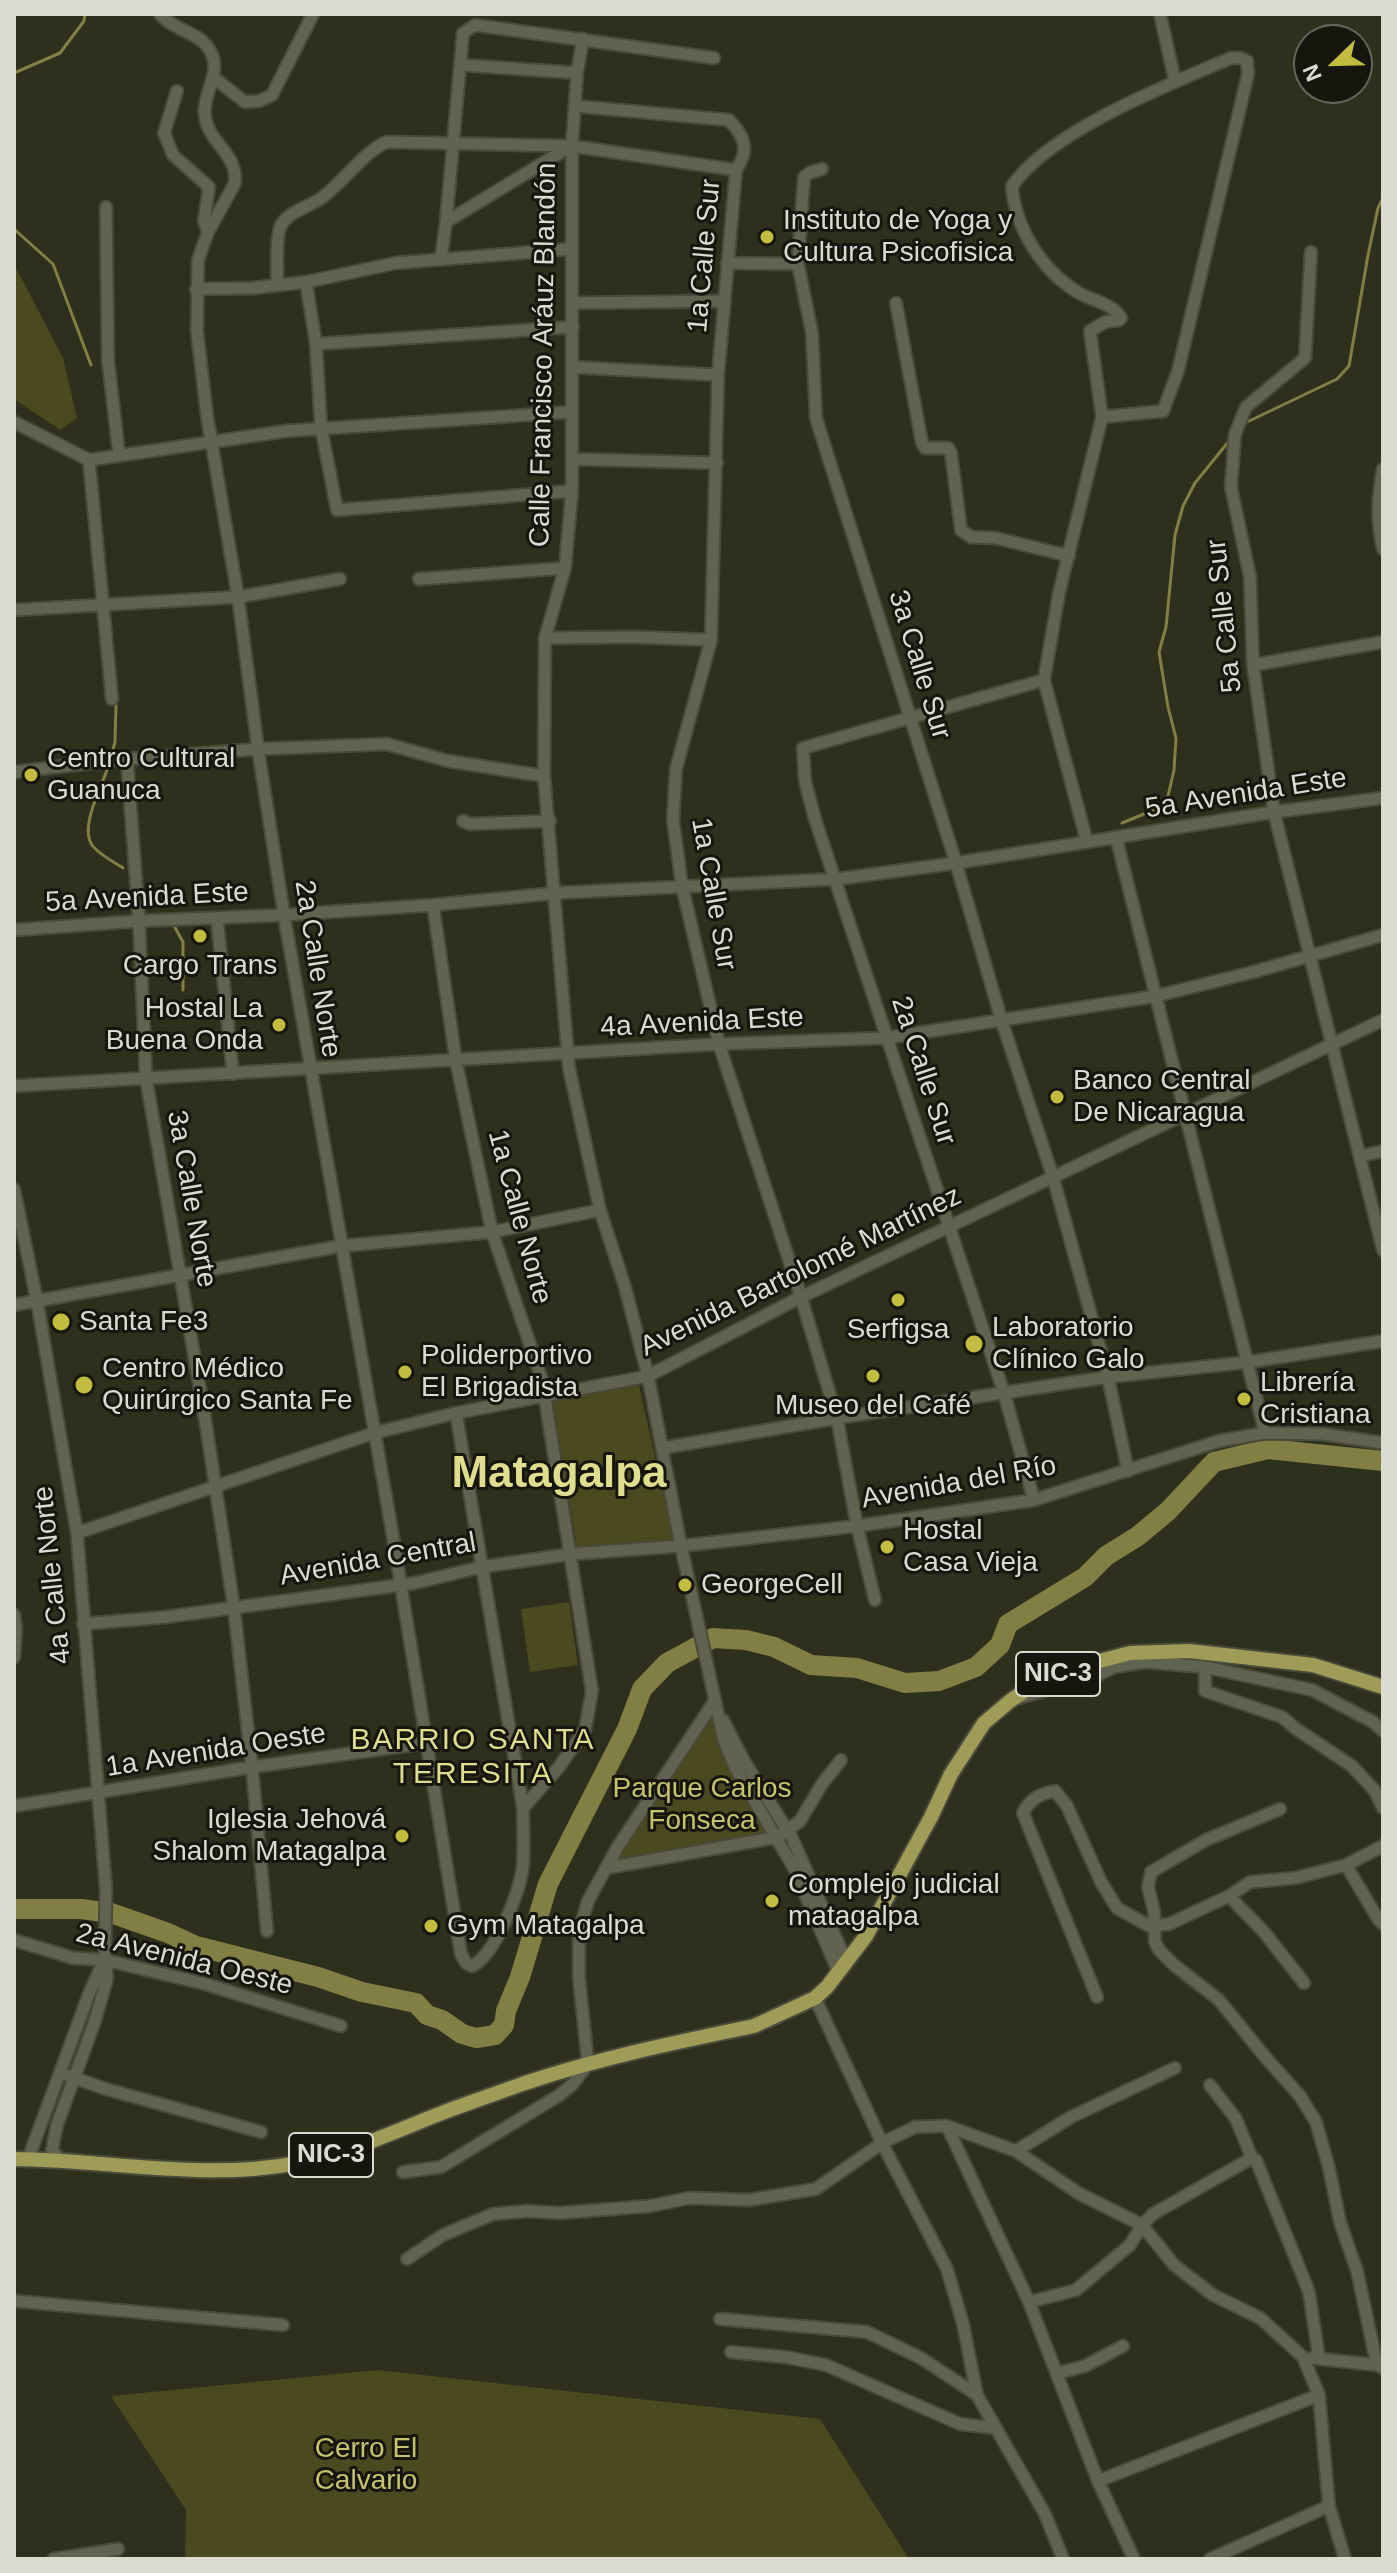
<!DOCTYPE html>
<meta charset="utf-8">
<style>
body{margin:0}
#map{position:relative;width:1397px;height:2573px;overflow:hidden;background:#2f2f1e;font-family:Helvetica,sans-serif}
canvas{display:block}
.frame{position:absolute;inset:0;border:16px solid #dbdbd0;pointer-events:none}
.north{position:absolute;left:1293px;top:24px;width:80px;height:80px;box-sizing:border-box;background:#16160f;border:2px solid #65655c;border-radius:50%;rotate:247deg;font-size:22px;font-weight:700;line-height:32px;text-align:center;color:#dbdbd0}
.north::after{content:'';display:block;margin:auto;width:28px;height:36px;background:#c3bd3f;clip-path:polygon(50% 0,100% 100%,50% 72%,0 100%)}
</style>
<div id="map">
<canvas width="1397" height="2573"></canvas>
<div class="frame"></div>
<div class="north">N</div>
</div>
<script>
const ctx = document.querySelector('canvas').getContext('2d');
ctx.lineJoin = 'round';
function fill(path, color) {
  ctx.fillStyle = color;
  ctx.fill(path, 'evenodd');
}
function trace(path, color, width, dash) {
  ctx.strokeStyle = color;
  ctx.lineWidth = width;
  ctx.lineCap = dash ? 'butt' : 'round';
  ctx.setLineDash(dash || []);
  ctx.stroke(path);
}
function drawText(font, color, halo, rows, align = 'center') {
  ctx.font = font + ' Helvetica,sans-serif';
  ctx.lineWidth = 6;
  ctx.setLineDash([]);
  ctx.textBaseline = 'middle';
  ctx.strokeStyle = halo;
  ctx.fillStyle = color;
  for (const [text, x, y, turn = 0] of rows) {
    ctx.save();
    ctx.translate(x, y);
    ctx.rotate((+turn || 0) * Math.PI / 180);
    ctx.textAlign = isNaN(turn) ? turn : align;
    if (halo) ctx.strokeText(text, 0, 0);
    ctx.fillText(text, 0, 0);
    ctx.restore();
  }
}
fill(new Path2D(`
 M14,264L63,358L77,418L60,430L14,399Z
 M639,1385L674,1542L577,1548L553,1401Z
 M569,1602L578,1665L530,1672L521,1609Z
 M714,1702L724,1741L778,1837L607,1868Z
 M377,2370L820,2419L909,2559H185L186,2510L111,2396Z`), '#4b491f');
trace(new Path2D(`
 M14,73L60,53L84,21L85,14
 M14,229L53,264L91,365
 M1245,423L1337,379L1349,366L1368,255L1378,208L1383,198
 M111,757L115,742L116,705
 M109,764C103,785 79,826 92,845C98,854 114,862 123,868
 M1122,823L1161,807L1168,796L1174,770L1176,738L1168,707L1159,652L1166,627L1175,535L1183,506L1195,483L1229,441
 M150,894V902
 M172,922L183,942V990
 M1266,1441L1268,1449`), '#827f45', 3);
trace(new Path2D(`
 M14,1909H81L111,1913L168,1933L196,1946L318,1977L362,1992L416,2003L427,2015L442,2020L462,2034L476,2038L495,2035L504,2025L506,2011L520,1977L548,1884L627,1729L642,1689L667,1663L713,1638L746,1640L774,1647L811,1665L857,1668L905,1683L939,1681L976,1667L1000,1645L1008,1624L1085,1577L1106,1556L1138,1536L1168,1511L1214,1462L1268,1449L1383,1461`), '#827f45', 20);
const minor = new Path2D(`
 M160,14C172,29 196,32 206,45C227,69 201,92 205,117C209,143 238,154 235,183L208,232L198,260L197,331L207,416L238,597L258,749L284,915L393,1537L461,1954L466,1963L472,1966C495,1956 521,1890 523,1865C524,1846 523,1827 523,1808L559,1767L585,1730L592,1691L542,1380L492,1232L456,1061L433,905
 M1160,14L1175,81
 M583,39L577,73L572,146V491L565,568L545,638L544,776L569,1068L600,1210L625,1287L648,1376L681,1546L724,1741L737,1771L794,1868L838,1971
 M462,65L577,73
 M214,78L245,102L259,101L272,95L313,14
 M177,91L164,133L173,155L209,187L204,221L208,232
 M575,106L729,120C745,137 750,150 736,170L718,375L711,640L676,769L673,820L682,886L719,1044L801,1297L837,1418L857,1526L875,1600
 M822,169L809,173L804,177L798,264L812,333L816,418L956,863L1002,1022L1053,1177L1108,1377L1128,1471
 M106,207L108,360L119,454
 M446,222L463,33L475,25L714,58
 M1311,252L1305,358L1246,407L1235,434L1231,487L1250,577L1253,665L1274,812L1383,1250
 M441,259L446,222L571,146
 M727,263L798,264
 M306,282L316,344L321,427L337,510L572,491
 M277,285C278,270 275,242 280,228C285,213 308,207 320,199C342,184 365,150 387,142L572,146L736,170
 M196,289L253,288L306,282L396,263L570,249
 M573,303L725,301
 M896,303L922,443L925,448H948L951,453L961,530L971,537L996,538L1069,556
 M316,344L573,327
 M572,367L718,375
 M14,422L89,460L286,431L572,412
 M572,459L717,463
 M89,460L112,699
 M1383,469C1378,496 1376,521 1383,549
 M419,579L565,568
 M14,610L238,597L340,579
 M545,638L634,637L711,640
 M1253,665L1383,642
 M127,759L139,921L146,1078L204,1412L234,1608L252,1767L267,1931
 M14,772L117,760L258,749L387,744L448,761L544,776
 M463,821L470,824L550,821
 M1116,837L1265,1433
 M1087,842L1044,680L1059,593L1102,417L1090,331L1105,322L1119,320L1121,318C1112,303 1093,301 1079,293C1042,271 1015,228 1012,186C1051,130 1168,85 1231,58H1240L1247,61L1248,74L1178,371L1163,411L1102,417
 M217,918L233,1074
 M14,930L139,921L284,915L433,905L556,893L837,879L956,863L1274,812L1383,798
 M14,1086L719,1044L886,1038L1156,996L1257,971L1383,935
 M1361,1156L1383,1151
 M14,1189L37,1301L77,1533L106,1889L105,1951L107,1979L94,2024L57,2125L52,2150L60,2160
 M14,1305L341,1246L492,1232L600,1210
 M456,1413L523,1808
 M663,1448L837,1418L1108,1377L1249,1362L1383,1341
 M1034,1500L1004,1393L815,819L805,781L803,748L1044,680
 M77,1533L374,1433L456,1413L648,1376L801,1297L1383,1020
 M14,1615L16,1628L14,1657
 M83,1624L166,1617L415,1583L481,1567L571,1554L681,1546L857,1526L1034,1500L1219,1441L1265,1433L1323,1434L1383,1443
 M1205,1667V1691L1282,1717L1295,1728L1352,1766L1375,1791L1383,1808
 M1018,1698L1091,1678L1114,1667L1145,1662L1205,1667L1312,1690L1373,1722L1383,1731
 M723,1720L744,1761L792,1838L846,1961
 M14,1806L252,1767L426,1743
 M1280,1809L1206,1840L1151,1872L1148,1887L1154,1911L1155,1942L1159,1950L1173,1964L1219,2000L1266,2058L1300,2096L1316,2122L1329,2168L1340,2222L1357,2271L1377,2365L1383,2368
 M1346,1865L1378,1919L1383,1924
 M607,1868L778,1837L800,1821L822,1784L841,1760
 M1229,1896L1264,1932L1304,1983
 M14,1940L73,1958L105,1960L205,1984L341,2026
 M1097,1997L1023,1813C1030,1799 1039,1794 1055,1791L1067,1806L1101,1882L1117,1908L1149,1926L1169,1924L1229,1896L1250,1882L1295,1878L1346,1865L1383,1846
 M815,1998L882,2143L947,2269L963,2324L977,2395L1045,2514L1063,2559
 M69,2076L106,2089L261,2132
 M1210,2085L1236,2119L1252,2158
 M947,2126L1029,2302L1098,2481L1134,2559
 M1016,2151L1071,2117L1175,2068
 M28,2159L89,1994L104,1960
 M403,2172L441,2167L558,2096L572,2085L588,2064L579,1978V1931L588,1901L617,1848L714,1702
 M407,2259L443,2235L493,2214L528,2211L559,2213L650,2206L689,2198L749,2200L816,2189L882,2143L915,2127L947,2126L1016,2151L1078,2193L1142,2225L1174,2265L1213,2295L1260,2318L1303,2357L1319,2395L1329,2506L1345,2559
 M14,2301L283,2325
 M1029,2302L1076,2290L1130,2245L1142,2225L1153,2214L1252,2158L1256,2160L1309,2292L1319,2358
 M720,2319L867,2332L921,2358L977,2395
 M731,2352L785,2357L826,2365L960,2424L996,2428
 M1312,2358L1377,2365
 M1058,2373L1085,2366L1123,2346
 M1098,2481L1319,2395
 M54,2559L118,2549
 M1210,2559L1329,2506`);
const major = new Path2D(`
 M14,2159C109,2160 203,2181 297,2163C346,2154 389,2134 434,2116C464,2104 495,2094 525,2083C599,2058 677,2042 754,2026L815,1998L827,1987L866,1936L931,1817L951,1774L984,1723L1010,1701L1033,1685L1069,1669L1130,1653L1189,1651L1313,1665L1383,1687`);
trace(minor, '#4a4a3b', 15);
trace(major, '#4a4a3b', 18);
trace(minor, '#626250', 11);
trace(major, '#9f9c58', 14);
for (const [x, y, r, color] of [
 [767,237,8,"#c3bd3f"],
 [31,775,8,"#c3bd3f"],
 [200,936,8,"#c3bd3f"],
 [279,1025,8,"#c3bd3f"],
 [1057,1097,8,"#c3bd3f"],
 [898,1300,8,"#c3bd3f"],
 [61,1322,10,"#c3bd3f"],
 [974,1344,10,"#c3bd3f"],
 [405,1372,8,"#c3bd3f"],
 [873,1376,8,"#c3bd3f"],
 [84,1385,10,"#c3bd3f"],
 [1244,1399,8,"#c3bd3f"],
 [887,1547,8,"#c3bd3f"],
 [685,1585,8,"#c3bd3f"],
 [402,1836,8,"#c3bd3f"],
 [772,1901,8,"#c3bd3f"],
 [431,1926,8,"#c3bd3f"]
]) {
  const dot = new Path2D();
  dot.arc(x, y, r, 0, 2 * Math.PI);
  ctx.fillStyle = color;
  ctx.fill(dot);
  trace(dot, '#16160f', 3);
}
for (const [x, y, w] of [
 [1058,1674,84],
 [331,2155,84]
]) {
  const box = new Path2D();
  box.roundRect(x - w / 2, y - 22, w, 44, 6);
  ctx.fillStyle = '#16160f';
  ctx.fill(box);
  trace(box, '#dbdbd0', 2);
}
drawText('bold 26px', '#dbdbd0', null, [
 ["NIC-3",1058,1674],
 ["NIC-3",331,2155]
]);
drawText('28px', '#dbdbd0', '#16160f', [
 ["Instituto de Yoga y",783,221],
 ["Cultura Psicofisica",783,253],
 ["Centro Cultural",47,759],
 ["Guanuca",47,791],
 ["Cargo Trans",200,966,"center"],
 ["Hostal La",263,1009,"right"],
 ["Buena Onda",263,1041,"right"],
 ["Banco Central",1073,1081],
 ["De Nicaragua",1073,1113],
 ["Santa Fe3",79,1322],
 ["Laboratorio",992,1328],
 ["Clínico Galo",992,1360],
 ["Serfigsa",898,1330,"center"],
 ["Poliderportivo",421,1356],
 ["El Brigadista",421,1388],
 ["Centro Médico",102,1369],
 ["Quirúrgico Santa Fe",102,1401],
 ["Librería",1260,1383],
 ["Cristiana",1260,1415],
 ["Museo del Café",873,1406,"center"],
 ["Hostal",903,1531],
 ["Casa Vieja",903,1563],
 ["GeorgeCell",701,1585],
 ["Iglesia Jehová",386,1820,"right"],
 ["Shalom Matagalpa",386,1852,"right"],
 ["Complejo judicial",788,1885],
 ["matagalpa",788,1917],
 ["Gym Matagalpa",447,1926]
], 'left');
drawText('28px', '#dbdbd0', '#16160f', [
 ["1a Calle Sur",705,256,-85],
 ["Calle Francisco Aráuz Blandón",544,355,-89],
 ["5a Calle Sur",1225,616,-96],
 ["3a Calle Sur",919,665,73],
 ["5a Avenida Este",1246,794,-9],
 ["1a Calle Sur",713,894,80],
 ["5a Avenida Este",147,898,-3],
 ["2a Calle Norte",317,969,81],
 ["4a Avenida Este",702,1023,-3],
 ["2a Calle Sur",923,1071,72],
 ["3a Calle Norte",191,1199,80],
 ["1a Calle Norte",519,1217,75],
 ["Avenida Bartolomé Martínez",801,1272,-26],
 ["Avenida del Río",959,1483,-10],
 ["Avenida Central",378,1560,-10],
 ["4a Calle Norte",53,1575,-96],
 ["1a Avenida Oeste",216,1751,-9],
 ["2a Avenida Oeste",184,1960,14]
]);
drawText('28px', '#c7c36d', '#16160f', [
 ["Parque Carlos",702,1789],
 ["Fonseca",702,1821],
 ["Cerro El",366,2449],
 ["Calvario",366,2481]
]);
ctx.letterSpacing = '2px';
drawText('30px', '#dfdd8e', '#16160f', [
 ["BARRIO SANTA",473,1741],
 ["TERESITA",473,1775]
]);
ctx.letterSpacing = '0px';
drawText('bold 44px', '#dfdd8e', '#16160f', [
 ["Matagalpa",559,1475]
]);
</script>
